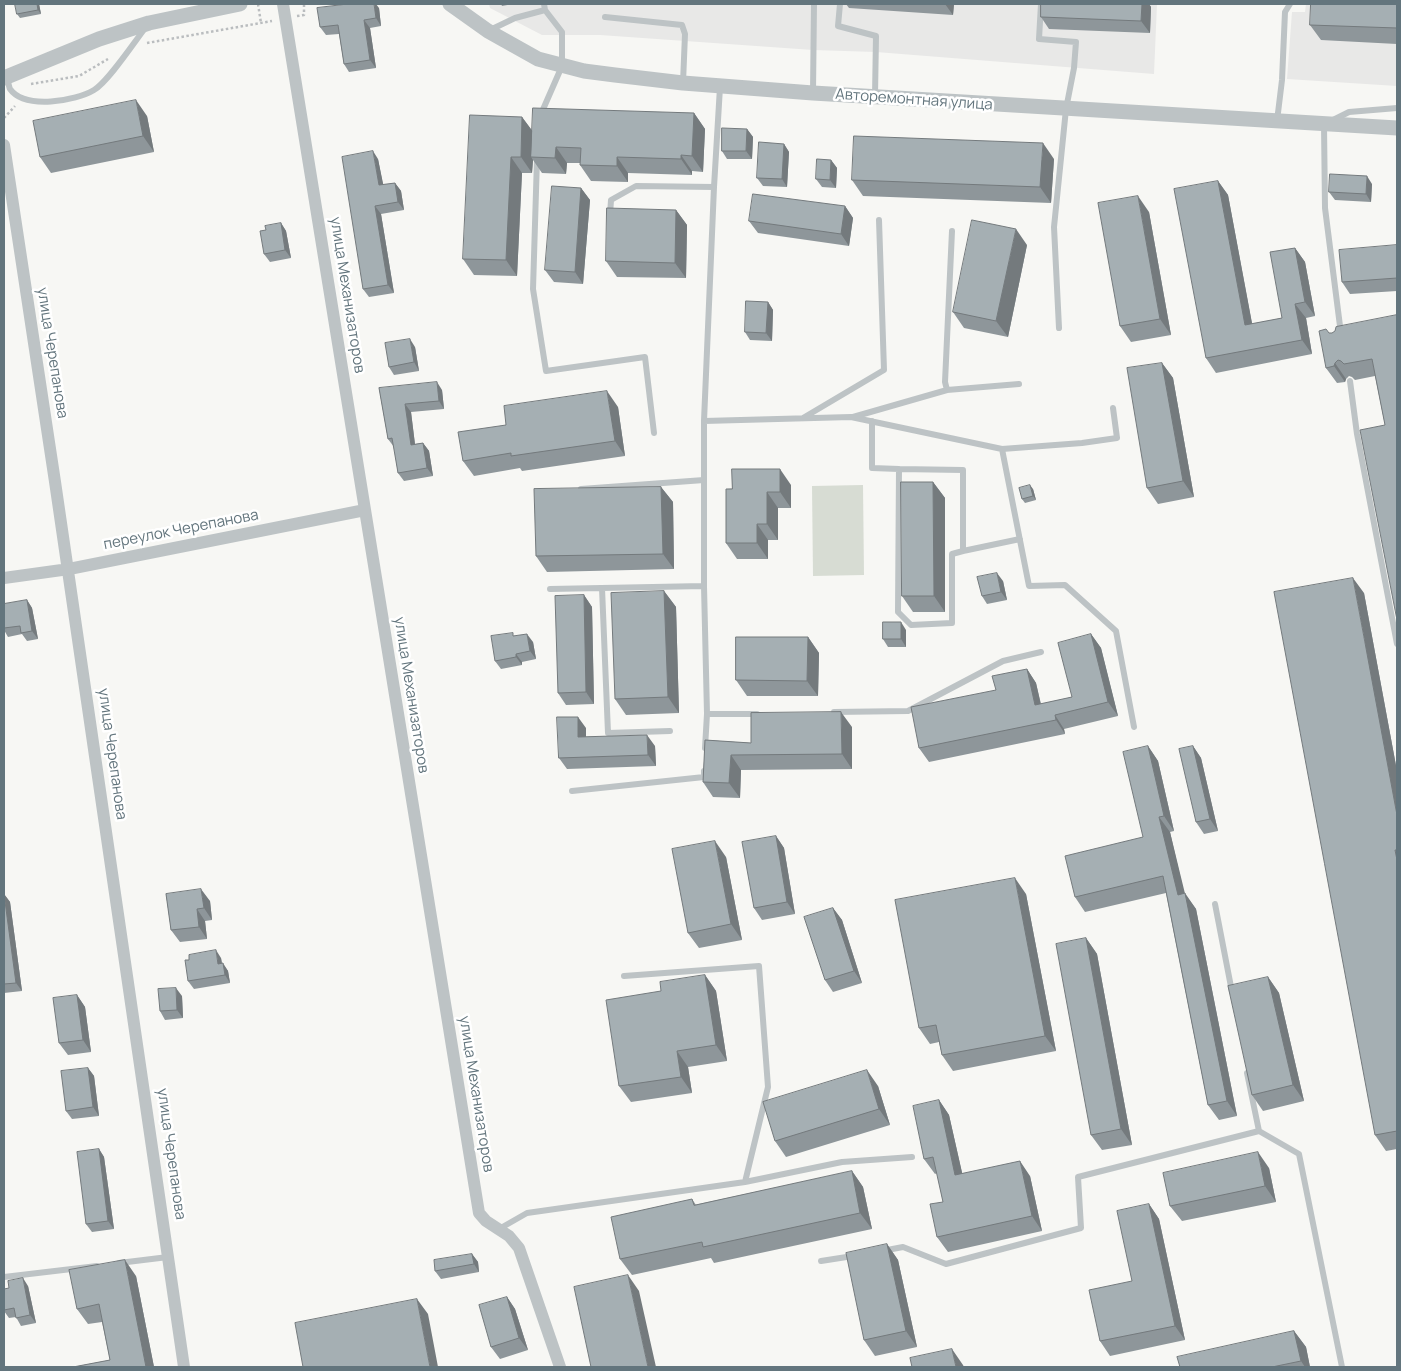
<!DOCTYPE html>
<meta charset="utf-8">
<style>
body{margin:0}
#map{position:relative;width:1401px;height:1371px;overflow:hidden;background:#f7f7f4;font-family:Manrope,sans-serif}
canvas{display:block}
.frame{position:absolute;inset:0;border:5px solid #63757d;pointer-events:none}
</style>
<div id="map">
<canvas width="1401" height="1371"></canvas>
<div class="frame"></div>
</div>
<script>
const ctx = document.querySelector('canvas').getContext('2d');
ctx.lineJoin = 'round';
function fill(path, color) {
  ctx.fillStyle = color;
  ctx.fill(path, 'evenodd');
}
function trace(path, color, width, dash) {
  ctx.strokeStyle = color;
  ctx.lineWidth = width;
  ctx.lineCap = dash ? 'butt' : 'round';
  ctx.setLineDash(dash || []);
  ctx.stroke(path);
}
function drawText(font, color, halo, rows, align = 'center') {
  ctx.font = font + ' Manrope,sans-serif';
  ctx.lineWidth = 5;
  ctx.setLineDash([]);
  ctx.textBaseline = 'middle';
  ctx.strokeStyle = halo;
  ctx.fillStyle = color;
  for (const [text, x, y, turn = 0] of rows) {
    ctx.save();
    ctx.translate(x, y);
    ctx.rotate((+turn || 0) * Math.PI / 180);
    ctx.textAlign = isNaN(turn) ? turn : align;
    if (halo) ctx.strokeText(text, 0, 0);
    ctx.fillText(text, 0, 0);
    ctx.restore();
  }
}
fill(new Path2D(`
 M489,4H1157L1154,74L876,52L813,50L600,35H542L490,8Z
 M1306,4H1397V86L1287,79L1292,12H1305Z`), '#e8e8e7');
fill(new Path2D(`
 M863,485L864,575L813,576L812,486Z`), '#d7dcd3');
trace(new Path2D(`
 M258,4L261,23
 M297,16L304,15V4
 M147,43L272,21
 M31,84L79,76L108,59
 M4,118L15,106`), '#babdbf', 2.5, [2.5, 2.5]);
trace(new Path2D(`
 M840,4L838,26L876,36L875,96
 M1041,4L1039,39L1076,42L1074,68L1066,109L1054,227L1059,328
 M605,17L682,25L685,34L683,83
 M490,30L515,18L545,10
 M7,78C8,81 9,87 10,89C25,110 76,101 94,90C108,82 135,41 146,27
 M720,87L714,187L704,421V586L707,714H757
 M813,92L814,4
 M541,114L562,66V32L545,10L544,4
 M1333,120L1349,112L1397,108
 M1277,121L1282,80L1285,12L1290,4
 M1324,125L1325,208L1341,334
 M537,159L533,289L546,371L645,357L654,433
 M610,215L611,200L636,186L714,187
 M1350,381L1357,434L1397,644
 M947,390L945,382L952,231
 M853,417L947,390L1019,384
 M803,418L884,370L879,220
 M704,421L851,417L1002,449L1029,586L1065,585L1116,631L1134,727
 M872,421V468L899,469
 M1002,449L1082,443L1117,438L1113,408
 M581,489L704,480
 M963,551L952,554V623L911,625L898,612L899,469L963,470V551L1020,539
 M602,588L608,733L670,731
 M550,589L704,586
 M834,712L908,711L1003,661L1041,652
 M705,748L707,714
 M572,791L704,777V771
 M1215,904L1232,992
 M624,976L759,966L768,1087L745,1182
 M1247,1073L1259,1131
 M499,1229L527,1213L745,1182L842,1162L912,1157
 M882,1251L903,1247L946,1264L1081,1228L1078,1177L1259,1131L1299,1154L1342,1367
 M821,1261L853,1256
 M119,1263L168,1257
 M4,1277L97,1266`), '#bdc3c5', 6);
trace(new Path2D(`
 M283,4L479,1213L486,1221L509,1236L519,1248L560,1367
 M4,145C66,552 127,959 184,1367
 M4,578L69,569L365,510`), '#bdc3c5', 12);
trace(new Path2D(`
 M450,4L488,31L538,59L584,71L615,75L683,83L813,93L1397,128
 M4,78L99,39L149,23L240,4`), '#bdc3c5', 15);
fill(new Path2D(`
 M15,4H39L41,14L20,18L17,14Z
 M501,4H513L502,6Z
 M846,4H954L953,15L849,8Z
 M1041,4H1149L1151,7L1150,33L1049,29L1041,17Z
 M1397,4V44L1321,40L1310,25Z
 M379,8L381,26L370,28L376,68L349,72L344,64L339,34L326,35L320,27Z
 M694,113L705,129L703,172L692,171V175L628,173V182L591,181L580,165V163H567L566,174L542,173L533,160L532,173H522L517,276L474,275L463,259L522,117L532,131Z
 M147,116L154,152L51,173L40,157Z
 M747,129L753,137L752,159H727L722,151Z
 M784,144L789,152L787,187L763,186L757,178Z
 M378,159L383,185L395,183L401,191L404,210L381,214L394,293L369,297L363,289Z
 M1054,159L1051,203L863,196L852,180Z
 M831,160L837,168L836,188L822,187L816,179Z
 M1218,181L1228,195L1252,324L1282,318L1295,248L1305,262L1315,316L1306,318L1312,354L1216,373L1206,358Z
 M1372,184L1371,202L1335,200L1329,192Z
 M581,188L590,200L583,284L554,282L545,270Z
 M845,206L853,218L849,246L758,233L749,221Z
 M676,210L687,225L686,278L617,277L606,261Z
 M1149,212L1171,335L1131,342L1120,326Z
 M281,223L286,231L291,258L270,262L264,254L266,230Z
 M1027,245L1008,337L964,328L953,312Z
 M1397,245V291L1350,294L1342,282Z
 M768,302L773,310L772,341L750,340L745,332Z
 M1397,315L1385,425L1375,376L1355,380L1352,377L1349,376L1346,379L1345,382L1337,383L1326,368L1329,333H1332Z
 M415,347L419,371L394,375L389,367Z
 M1162,363L1173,378L1194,497L1158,504L1147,488Z
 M379,388L442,390L444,409L411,412L415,444L423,443L429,451L433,476L404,481L398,473L394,447L388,439Z
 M618,407L625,456L522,471L520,468L474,476L463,461Z
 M933,482L945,498V612H913L902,596Z
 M791,485V508H778V540H768V559H737L726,543V489Z
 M661,487L673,502L674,569L547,572L536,556Z
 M1033,489L1036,500L1025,503L1022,499Z
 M1003,581L1007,600L987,604L982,596Z
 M664,591L676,607L679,713L626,715L615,699Z
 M1364,593L1397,771V1149L1386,1151L1375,1135Z
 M584,595L592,607L594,704L566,705L558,693Z
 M27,600L32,608L38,639L27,641L22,634L8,637L4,630V604Z
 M906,630V647H888L883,639Z
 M1091,634L1101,648L1118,716L1064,729L1065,734L929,762L919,748L996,690L1027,669L1036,683L1041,704L1072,697Z
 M515,636L533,642L536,659L522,662V665L501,669L495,661Z
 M808,637L819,653L818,696H747L736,680Z
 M852,727V769L741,770L740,798L713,797L703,782L705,740L751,743Z
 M586,728V737L655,746L656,766L567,769L559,758Z
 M1148,746L1158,761L1174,831L1170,832L1184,893L1196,909L1237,1116L1219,1120L1208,1105L1166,893L1085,912L1075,897L1143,837Z
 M1193,746L1201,758L1218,831L1204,834L1196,822Z
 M776,836L784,848L795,914L762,920L754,908Z
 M726,857L742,940L699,948L688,933Z
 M4,894L10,902L22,991L4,993Z
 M166,894L210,901L212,920L205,921L207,939L180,942L171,930Z
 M1026,894L1056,1051L953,1071L942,1055L939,1042L930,1044L919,1028Z
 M833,908L842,920L862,983L833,992L825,980Z
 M1086,938L1097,954L1132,1145L1102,1150L1091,1135Z
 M221,958L222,963L228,971L230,983L194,989L188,981Z
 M705,975L716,991L727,1061L688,1067L692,1093L631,1102L619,1086L661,991Z
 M1268,977L1279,993L1304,1101L1263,1111L1252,1095Z
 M77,995L85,1007L91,1052L68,1055L59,1043Z
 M182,996L183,1018L165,1020L160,1011Z
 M88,1068L94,1076L99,1116L72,1119L66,1111Z
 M878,1086L890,1125L786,1157L775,1141Z
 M939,1100L949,1115L962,1173L1030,1176L1042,1231L948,1252L937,1237L943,1202L937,1173L935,1174L924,1159Z
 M99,1149L104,1157L114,1229L92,1232L86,1224Z
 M1269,1168L1276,1202L1182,1221L1170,1206Z
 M852,1171L863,1187L872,1229L714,1263L711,1258L632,1275L620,1259L692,1199L696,1205Z
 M1149,1204L1159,1219L1185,1340L1110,1356L1100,1341L1132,1281Z
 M887,1244L898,1260L917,1347L875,1356L864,1340Z
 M472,1254L478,1262L479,1272L441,1279L435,1271Z
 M136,1276L154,1367H73L110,1360L102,1322L88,1324L77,1309Z
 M28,1286L36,1323L21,1326L16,1317L9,1318L4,1311L9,1288Z
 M507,1297L515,1309L528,1350L500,1359L491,1347Z
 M1294,1331L1306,1347L1310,1367H1180Z`), '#8e969a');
fill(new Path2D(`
 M37,4H39L41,14L38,10Z
 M374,4H376L379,8L381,26L376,18Z
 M945,4H954L953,15Z
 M1142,4H1149L1151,7L1150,33L1141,21Z
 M364,20L370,28L376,68L370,60Z
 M136,100L147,116L154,152L143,136Z
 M694,113L705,129L703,172L692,156Z
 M522,117L534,133L531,157L533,160L532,173L521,157Z
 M747,129L753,137L752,159L746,151Z
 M1043,143L1054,159L1051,203L1040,187Z
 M784,144L789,152L787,187L782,179Z
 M556,147L567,163L566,174L555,158Z
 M373,151L378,159L385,193L379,185Z
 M681,155L692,171V175L681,159Z
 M511,157L522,173L517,276L506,260Z
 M617,157L628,173V182L617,166Z
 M831,160L837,168L836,188L830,180Z
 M1367,176L1372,184L1371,202L1366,194Z
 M1218,181L1228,195L1255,339L1245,325Z
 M395,183L401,191L404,210L398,202Z
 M581,188L590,200L583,284L575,272Z
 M1138,196L1149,212L1171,335L1160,319Z
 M375,206L381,214L394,293L388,285Z
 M845,206L853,218L849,246L841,234Z
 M676,210L687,225L686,278L675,263Z
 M281,223L286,231L291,258L285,250Z
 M1016,229L1027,245L1008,337L996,321Z
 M1295,248L1305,262L1315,316L1305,302Z
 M768,302L773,310L772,341L766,333Z
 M1295,304L1306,318L1312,354L1302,340Z
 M410,339L415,347L419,371L414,362Z
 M1162,363L1173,378L1194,497L1183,481Z
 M1335,363L1346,379L1345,382L1334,366Z
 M437,382L442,390L444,409L439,401Z
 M607,391L618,407L625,456L615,441Z
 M405,404L411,412L416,453L411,445Z
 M423,443L429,451L433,476L427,468Z
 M780,469L791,485V508L780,492Z
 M933,482L945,498V612L934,596Z
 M1030,485L1033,489L1036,500L1033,496Z
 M661,487L673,502L674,569L663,554Z
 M767,492L778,508V540L767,524Z
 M757,524L768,540V559L757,543Z
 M997,573L1003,581L1007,600L1001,592Z
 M1353,578L1364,593L1397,771V815Z
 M664,591L676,607L679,713L668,697Z
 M584,595L592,607L594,704L586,692Z
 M27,600L32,608L38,639L32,631Z
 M901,622L906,630V647L901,639Z
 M527,634L533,642L536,659L530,651Z
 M1091,634L1101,648L1118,716L1108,702Z
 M808,637L819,653L818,696L807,681Z
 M516,654L522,662V665L516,657Z
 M1027,669L1036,683L1044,719L1035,705Z
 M841,712L852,727V769L842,754Z
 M1055,715L1064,729L1065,734L1056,720Z
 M578,717L586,728V748L578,737Z
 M647,735L655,746L656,766L648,755Z
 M1148,746L1158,761L1174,831L1164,816Z
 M1193,746L1201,758L1218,831L1210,819Z
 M731,755L741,770L740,798L729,783Z
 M1159,817L1170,832L1188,906L1185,893L1196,909L1237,1116L1227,1101Z
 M776,836L784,848L795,914L787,902Z
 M715,841L726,857L742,940L731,924Z
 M1015,878L1026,894L1056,1051L1045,1036Z
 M201,889L210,901L212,920L204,908Z
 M4,894L10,902L22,991L16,983Z
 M833,908L842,920L862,983L854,971Z
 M197,909L205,921L207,939L199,927Z
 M1086,938L1097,954L1132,1145L1121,1129Z
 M216,950L221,958L223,972L218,964Z
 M223,963L228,971L230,983L225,975Z
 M705,975L716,991L727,1061L716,1045Z
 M1268,977L1279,993L1304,1101L1293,1085Z
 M176,988L182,996L183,1018L177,1010Z
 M77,995L85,1007L91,1052L83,1040Z
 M677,1051L688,1067L692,1093L681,1077Z
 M88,1068L94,1076L99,1116L93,1107Z
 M867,1070L878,1086L890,1125L879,1109Z
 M939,1100L949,1115L966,1190L955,1175Z
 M99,1149L104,1157L114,1229L108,1221Z
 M1258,1152L1269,1168L1276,1202L1265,1186Z
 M1020,1161L1030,1176L1042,1231L1032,1216Z
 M852,1171L863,1187L872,1229L860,1213Z
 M1149,1204L1159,1219L1185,1340L1175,1326Z
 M887,1244L898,1260L917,1347L906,1331Z
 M472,1254L478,1262L479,1272L474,1264Z
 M125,1260L136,1276L154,1367H146Z
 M628,1275L639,1291L656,1367H648Z
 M23,1278L28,1286L36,1323L30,1315Z
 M507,1297L515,1309L528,1350L519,1338Z
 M417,1299L428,1314L438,1367H430Z
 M1294,1331L1306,1347L1310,1367H1305L1301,1361Z
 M952,1349L963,1365L964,1367H956Z`), '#747a7d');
const building = new Path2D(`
 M15,4H37L38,10L17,14Z
 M348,4H374L376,18L364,20L370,60L344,64L338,25L320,27L317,8Z
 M1041,4H1142L1141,21L1041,17Z
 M1311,4H1397V28L1310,25Z
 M136,100L143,136L40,157L33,121Z
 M533,108L694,113L692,156L681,155V159L617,157V166L580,165L581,148L556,147L555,158L531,157Z
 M470,115L522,117L521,157H511L506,260L463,259Z
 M722,128L747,129L746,151H722Z
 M854,136L1043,143L1040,187L852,180Z
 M759,142L784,144L782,179L757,178Z
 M373,151L379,185L395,183L398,202L375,206L388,285L363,289L342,157Z
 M817,159L831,160L830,180L816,179Z
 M1330,174L1367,176L1366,194L1329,192Z
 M1218,181L1245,325L1282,318L1270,252L1295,248L1305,302L1295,304L1302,340L1206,358L1174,189Z
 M552,186L581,188L575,272L545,270Z
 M753,194L845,206L841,234L749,221Z
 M1138,196L1160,319L1120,326L1098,203Z
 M607,208L676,210L675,263L606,261Z
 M972,220L1016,229L996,321L953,312Z
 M281,223L285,250L264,254L260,231L266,230L265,226Z
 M1397,245V278L1342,282L1339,250Z
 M746,301L768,302L766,333L745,332Z
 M1397,315V620L1360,430L1385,425L1372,359L1344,364L1341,361L1338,360L1335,363L1334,366L1326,368L1319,331L1326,329L1329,333H1332L1335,331L1336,327Z
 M410,339L414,362L389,367L385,343Z
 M1162,363L1183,481L1147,488L1127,368Z
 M437,382L439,401L405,404L411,445L423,443L427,468L398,473L392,438L388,439L379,388Z
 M607,391L615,441L511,456V453L463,461L458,432L506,425L504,406Z
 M732,469H780V492H767V524H757V543H726V489H732Z
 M901,482H933L934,596H902Z
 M1030,485L1033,496L1022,499L1019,488Z
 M661,487L663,554L536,556L534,489Z
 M997,573L1001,592L982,596L977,577Z
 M1353,578L1397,815V850H1395L1397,860V1131L1375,1135L1274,592Z
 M664,591L668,697L615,699L611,593Z
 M584,595L586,692L558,693L555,596Z
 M27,600L32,631L21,633L20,626L4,628V604Z
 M883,622H901V639H883Z
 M513,633V636L527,634L530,651L516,654V657L495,661L491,636Z
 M1091,634L1108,702L1055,715L1056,720L919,748L911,707L996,690L992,676L1027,669L1035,705L1072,697L1058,643Z
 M736,637H808L807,681L736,680Z
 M841,712L842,754L731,755L729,783L703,782L705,740L751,743V713Z
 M557,717H578V737L647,735L648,755L559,758Z
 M1148,746L1164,816L1159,817L1178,895L1185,893L1227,1101L1208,1105L1163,876L1075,897L1065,856L1143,837L1123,752Z
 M1193,746L1210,819L1196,822L1179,749Z
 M776,836L787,902L754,908L742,842Z
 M715,841L731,924L688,933L672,849Z
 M1015,878L1045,1036L942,1055L936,1025L919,1028L895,900Z
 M201,889L204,908L197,909L199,927L171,930L166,894Z
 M4,894L16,983L4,984Z
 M833,908L854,971L825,980L804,917Z
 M1086,938L1121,1129L1091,1135L1056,944Z
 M216,950L218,964L223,963L225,975L188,981L185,960H189V955Z
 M705,975L716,1045L677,1051L681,1077L619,1086L606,1000L661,991L660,982Z
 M1268,977L1293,1085L1252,1095L1228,986Z
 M176,988L177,1010L160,1011L158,989Z
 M77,995L83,1040L59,1043L53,998Z
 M88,1068L93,1107L66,1111L61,1071Z
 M867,1070L879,1109L775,1141L763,1102Z
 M939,1100L955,1175L1020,1161L1032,1216L937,1237L930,1204L943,1202L933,1157L924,1159L913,1106Z
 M99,1149L108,1221L86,1224L77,1152Z
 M1258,1152L1265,1186L1170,1206L1163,1173Z
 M852,1171L860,1213L703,1247L702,1242L620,1259L611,1217L692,1199L694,1205Z
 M1149,1204L1175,1326L1100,1341L1089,1290L1132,1281L1117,1211Z
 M887,1244L906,1331L864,1340L846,1253Z
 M472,1254L474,1264L435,1271L434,1260Z
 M125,1260L146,1367H73L110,1360L99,1304L77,1309L69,1270Z
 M628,1275L648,1367H591L574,1287Z
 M23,1278L30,1315L16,1318L14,1308L4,1310V1289L9,1288L8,1281Z
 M507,1297L519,1338L491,1347L479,1305Z
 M417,1299L430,1367H303L295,1323Z
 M1294,1331L1301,1361L1272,1367H1180L1177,1357Z
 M952,1349L956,1367H912L910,1358Z`);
fill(building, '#a5afb3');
trace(building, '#747a7d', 1);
drawText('15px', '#63757d', '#fff', [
 ["Авторемонтная улица",914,100,4],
 ["улица Механизаторов",347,295,81],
 ["улица Черепанова",52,353,81],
 ["переулок Черепанова",181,530,-11],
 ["улица Механизаторов",411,695,81],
 ["улица Черепанова",112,754,82],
 ["улица Механизаторов",476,1094,81],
 ["улица Черепанова",171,1154,82]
]);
</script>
